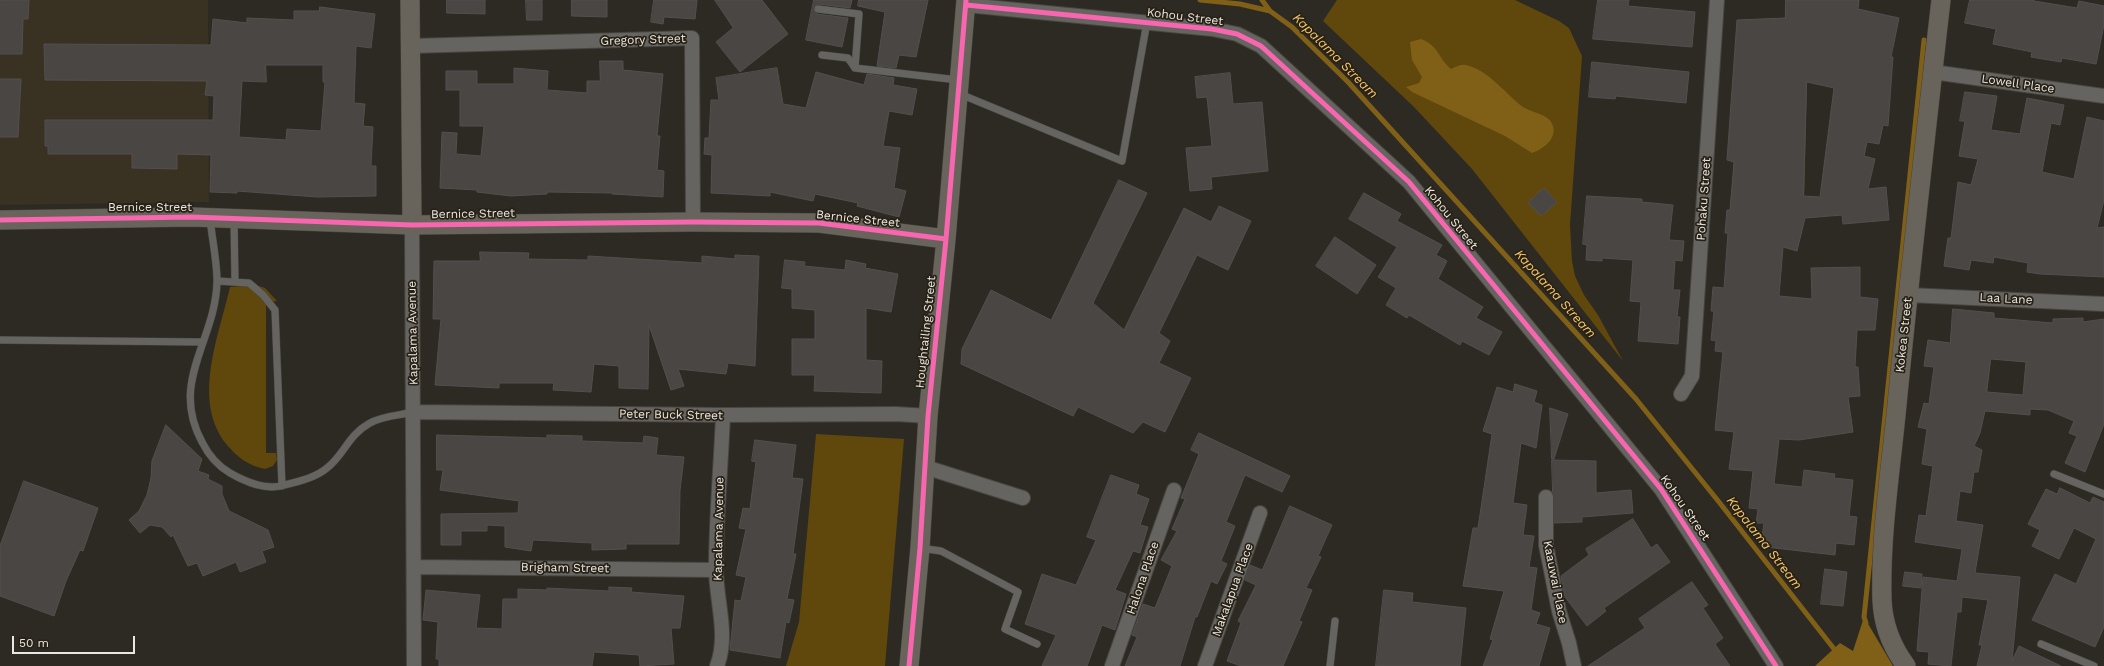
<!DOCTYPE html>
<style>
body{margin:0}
#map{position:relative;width:2104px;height:666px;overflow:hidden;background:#2d2a24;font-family:"Work Sans",sans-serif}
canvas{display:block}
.scale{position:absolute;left:12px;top:636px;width:123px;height:18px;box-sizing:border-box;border:2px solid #ebe7e0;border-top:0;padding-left:5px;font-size:12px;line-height:14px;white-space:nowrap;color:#ebe7e0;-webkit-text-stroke:3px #272116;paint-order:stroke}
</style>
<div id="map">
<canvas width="2104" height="666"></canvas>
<div class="scale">50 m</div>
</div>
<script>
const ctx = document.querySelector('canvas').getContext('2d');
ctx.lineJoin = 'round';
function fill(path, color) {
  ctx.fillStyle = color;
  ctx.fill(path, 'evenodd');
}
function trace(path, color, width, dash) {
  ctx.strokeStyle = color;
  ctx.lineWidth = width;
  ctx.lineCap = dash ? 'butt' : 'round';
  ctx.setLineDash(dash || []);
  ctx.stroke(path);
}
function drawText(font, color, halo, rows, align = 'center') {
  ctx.font = font + ' "Work Sans",sans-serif';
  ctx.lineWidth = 3.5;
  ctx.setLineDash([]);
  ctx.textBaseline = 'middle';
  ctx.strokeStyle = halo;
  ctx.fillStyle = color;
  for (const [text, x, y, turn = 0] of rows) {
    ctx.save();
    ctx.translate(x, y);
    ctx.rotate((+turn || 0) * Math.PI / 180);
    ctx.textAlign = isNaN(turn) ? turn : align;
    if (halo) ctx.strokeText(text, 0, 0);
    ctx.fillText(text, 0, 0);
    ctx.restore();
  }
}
fill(new Path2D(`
 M0,0H208L209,202L0,205Z`), '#393121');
fill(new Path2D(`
 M1337,0H1515L1559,21L1569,28L1582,56L1570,225L1572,261L1575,276L1584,295L1598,315L1623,361L1472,169L1414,107L1323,21Z
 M256,285L265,288L277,301L266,302V453H276L277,460L273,466L265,469C249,466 237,457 227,445C191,401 219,336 230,287Z
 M816,434L904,439L885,666H786L799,622Z`), '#60470b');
fill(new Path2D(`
 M1421,39C1439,46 1438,58 1451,69C1456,67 1460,64 1466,65C1488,70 1506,94 1523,107C1532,113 1550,114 1553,126C1557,139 1542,150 1532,153L1505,136L1412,92L1406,87L1419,83L1422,77L1412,60L1410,42Z
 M1864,617L1893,666H1815L1840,643L1853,651Z`), '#806017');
trace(new Path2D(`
 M1200,0L1240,4L1270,11L1292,27L1348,82L1636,399L1719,502L1838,654
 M1262,0L1270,11
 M1866,623L1864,617L1924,40`), '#806017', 5);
const building = new Path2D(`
 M0,0H29L28,19H23L22,54H0Z
 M447,0H485V14L447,13Z
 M526,0H542V20H527Z
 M572,0H607V17L572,16Z
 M654,0H697L695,19L664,17L663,24L651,22Z
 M715,0H762L788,34L740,72L716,42L733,28Z
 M814,0H852L850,8L818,4L813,8L817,14L848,18L842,47L806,40Z
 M859,0H928L916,57L899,55L896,68L877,66L885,12L858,6Z
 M1598,0H1629L1628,6L1695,12L1692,47L1593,39Z
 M1786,0H1859L1858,9L1899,18L1891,57H1893L1888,126L1883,125L1879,144L1867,142L1864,156L1875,159L1868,189L1886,187L1889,220L1843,224L1842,215L1805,218L1797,251L1783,247L1779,296L1812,299L1811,268L1860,267V297L1878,299L1875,330H1857L1855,367H1858L1860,396L1848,397L1853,432L1799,440L1779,439L1774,484L1802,487L1804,470L1835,474L1834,478L1853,480L1849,516L1857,517L1854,545L1836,543L1835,555L1766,547L1767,538L1762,537L1764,523H1756L1758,509L1749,508L1753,471L1729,469L1734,432L1715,430L1723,352L1715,351L1716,341L1711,340L1714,311H1711L1713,287L1724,288L1728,233H1725L1727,210H1730L1734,162L1727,160L1737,20L1785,18ZM1807,82L1834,88L1820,197L1804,196Z
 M1970,0H2034V1L2077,8L2079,1L2104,6V25L2096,64L2062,58L2061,62L2031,57L2032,52L1993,44L1996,29L1965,23Z
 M320,7L375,14L371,48L356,46L354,103L365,104L363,126L373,127L371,166H376V196L317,197L237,191V193L210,192L211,155L177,154V169L132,168V154H48V146H45V120H213L214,96L205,95L207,81L45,80L44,44L211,45L213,19L247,23V18L294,20V11H319ZM266,65H323V82H325L321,131L287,129L286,140L239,137L242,81L266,82Z
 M600,61H623V70L663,74L657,136H660L657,170L664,171L663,197L612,194L613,193L547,192V194L511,196L477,192V190L440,188L442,132L457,133L456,154L481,156L484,126H460V90H446V71H477V84H514V68L548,71L547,90L587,93V81H600Z
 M1592,62L1689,72L1686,103L1616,96L1615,99L1589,97Z
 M777,68L783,104L806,108L816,72L864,85L867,74L894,78L893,85L917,89L912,115L889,111L883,146L900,148L894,188L906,191L899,217L857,206L858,203L815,194L813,201L770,192V196L711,193L712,155L704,154L705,138H709L711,100H719L716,78Z
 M1230,73L1233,104L1262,102L1268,171L1211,177L1212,189L1190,191L1186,148L1212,146L1207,97L1197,98L1195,77Z
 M0,79H21L18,137H0Z
 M1965,92L1997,96L1991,130L2020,134L2027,98L2064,105L2060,125L2051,123L2042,172L2074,179L2087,117L2104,121V200L2097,228L2104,227V277L2040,274L2027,272L2028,263L1994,257L1993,263L1971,260L1969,270L1944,266L1948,238H1951L1958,182L1971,185L1978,159L1959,156L1965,121H1960Z
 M1119,180L1147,193L1093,303L1124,330L1184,208L1211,222L1219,206L1251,221L1228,270L1197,255L1159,333L1170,341L1159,363L1191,378L1165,432L1143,422L1133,433L1078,407L1073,416L961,364L962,349L991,290L1051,320Z
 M1544,188L1557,202L1541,216L1528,203Z
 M1364,193L1401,214L1397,221L1442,245L1436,255L1447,261L1438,279L1483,307L1476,318L1502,332L1489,355L1462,341L1460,345L1409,315L1407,318L1386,305L1396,288L1378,277L1397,247L1349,219Z
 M1587,196L1642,199V202L1673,205L1669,240L1684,241L1682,261L1675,260L1673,290H1680L1677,317H1680L1678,344L1638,341L1641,302L1630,301L1633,260L1602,258V261L1586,260L1587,245L1583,244Z
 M1335,237L1376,265L1357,294L1316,266Z
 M480,252L529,253L528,259L588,260V256L702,263V256L735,259V255L759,256L755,366L728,363L726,374L678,369L684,386L671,390L649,325L648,389L619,388V366L594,364L591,392L553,390L554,383H499V388L435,385L441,319H433L434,261H480Z
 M785,260L805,262L804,266L845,270L846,260L866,264L865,268L898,274L891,312L866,308V360L882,361L881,393L814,391L815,375H792V339H815V310L792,308V289L782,288Z
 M1953,309L1994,313V318L2053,323V319L2083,318V322L2104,319V424L2085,472L2065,463L2077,436L2069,433L2074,421L2048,410L2030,409V415L1985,411L1980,433L1974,446L1982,450L1978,472H1974L1971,493L1960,491L1956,521L1983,525L1975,573L2020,577L2012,661L2019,646L2061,666H1977L1982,645H1979L1988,600L1962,597L1961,612H1957L1951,666L1928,664L1929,652L1917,651L1923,577L1957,581L1962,549L1915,542L1919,515L1926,516L1933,466L1922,464L1927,429L1918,427L1924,403L1929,404L1934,367L1924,366L1928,340L1950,343ZM1991,359L2026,362L2023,395L1987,392Z
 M1515,384L1537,391L1534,402L1542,405L1536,448L1521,443L1513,503L1527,505L1523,535L1534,536L1529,567L1537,568L1531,610L1540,613L1536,624L1550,628L1539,666H1483L1493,640L1490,639L1504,591L1463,586L1473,528H1478L1492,434L1483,431L1497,387L1513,392Z
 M1550,408L1568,414L1554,459H1552Z
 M166,425L202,459L198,471L209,475L208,479L222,486V494L229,511L268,530L274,547L262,551L266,562L240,572L236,562L203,576L197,563L188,566L173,535L171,537L162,527L150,525L140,533L129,520L139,511L147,495L151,478L152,461Z
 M1199,433L1290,476L1282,492L1245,475L1226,522L1235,526L1221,561L1227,564L1217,584L1211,581L1197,617H1195L1180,666H1125L1137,637L1132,635L1143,604L1155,608L1172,566L1161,560L1177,531L1172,529L1185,499L1181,498L1199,454L1191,450Z
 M437,435L547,438V435L582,436V441L643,443L644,436L658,438L656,455L684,457L680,490L679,544H626V549L592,550V543L533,540L531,551L505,547V526L487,525V531H461V545H441V514L518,513L519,501L440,490L443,470H437Z
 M755,440L796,445L792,478L803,479L793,554H796L787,599L794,600L789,623L786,622L780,658L730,650L735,600L741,601L746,577L736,575L746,529L739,528L743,508L750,509L756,462L752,461Z
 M1552,460L1596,461V493L1631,490L1633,513L1582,517V522L1554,523Z
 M1111,475L1139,485L1136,494L1149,499L1140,525L1148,527L1140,553L1133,551L1115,590L1126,594L1115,630L1102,625L1087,666H1042L1056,635L1025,624L1042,574L1076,585L1096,540L1087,537Z
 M24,481L98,508L83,551L80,550L66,581L54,616L0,596V546Z
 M2060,488L2090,503L2093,497L2104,502V627L2095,647L2032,620L2055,574L2076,584L2096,539L2074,528L2059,559L2032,546L2040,530L2028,524L2046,489L2057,494Z
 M1290,506L1332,525L1318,556L1321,557L1306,588L1312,590L1299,621L1302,622L1283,666H1241L1227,661L1241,623L1238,621L1256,585L1245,580L1250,565L1262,570Z
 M1633,519L1651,548L1657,544L1670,562L1604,608L1606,611L1587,626L1565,597L1561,576L1589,555L1586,549Z
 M1825,569L1847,572L1843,606L1821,604Z
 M1905,572L1922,574L1921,588L1903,586Z
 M1692,582L1708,605L1703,608L1723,638L1715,644L1730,666H1588L1645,628L1639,619Z
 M609,587L632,588L631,592L684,596L680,628H671L674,664L640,666L639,655L594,652L592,666H439V659H436L438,622L423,620L426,590L480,595L476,628L502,629L503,599H518V589L547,590V588L609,591Z
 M1384,590L1413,593L1412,602L1466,608L1460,666H1376Z`);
fill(building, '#494644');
trace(building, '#524f4e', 1);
const lane = new Path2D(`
 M818,9L859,14L855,68
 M822,55L848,58L855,68L958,80
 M960,94L1122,161L1147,22
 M210,218C212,239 217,261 217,281C216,341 169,381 202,442C208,454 218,466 230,473C246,482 266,491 285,485C299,481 315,478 327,468C344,455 348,435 370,423C382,416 401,415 414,412
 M234,219L235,282
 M217,281L249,283L263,295L275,310L282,486
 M0,340L202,342
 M2054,474L2104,494
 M920,548L941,551L1018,592L1005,629L1037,644
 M2041,644L2094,666
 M1330,666L1335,621`);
const street = new Path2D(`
 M966,5L1212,29L1237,34L1261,46L1409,182L1661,489L1776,666
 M411,46L692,38L693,222
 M1933,72L2104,96
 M412,225L414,666
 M1908,295L2104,304
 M1681,394L1692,376L1717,0
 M414,412L723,415L896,414L928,416
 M925,467L1023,498
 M1546,497V545L1559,611L1569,643L1574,666
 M414,567L716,570
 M717,666C729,635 716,601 716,569C716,518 721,466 723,415
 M1112,666L1174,490
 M1205,666L1260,513`);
const secondary = new Path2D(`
 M410,0L412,225
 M0,220L192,217L412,225L693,222L819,223L946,239
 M909,666L920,548L928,416L946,239L966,0
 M1906,666C1892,647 1883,624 1882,600C1880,532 1892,462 1898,394C1911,263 1926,131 1941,0`);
trace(lane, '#484540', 8);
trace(street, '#484540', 16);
trace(secondary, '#484540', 20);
trace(lane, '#666460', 7);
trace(street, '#666460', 14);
trace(secondary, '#68645b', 19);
trace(new Path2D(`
 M966,5L1212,29L1237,34L1261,46L1409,182L1661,489L1776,666
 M0,220L192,217L412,225L693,222L819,223L946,239
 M909,666L920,548L928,416L946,239L966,0`), '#f766af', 5);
drawText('12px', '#ebe7e0', '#272116', [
 ["Kohou Street",1185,17,7],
 ["Gregory Street",643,40,-2],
 ["Lowell Place",2018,84,8],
 ["Pohaku Street",1704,199,-86],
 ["Bernice Street",150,207],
 ["Bernice Street",473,214,-1],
 ["Kohou Street",1451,218,51],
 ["Bernice Street",858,219,6],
 ["Laa Lane",2006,299,3],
 ["Houghtailing Street",926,332,-84],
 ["Kapalama Avenue",413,333,-91],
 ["Kokea Street",1904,335,-84],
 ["Peter Buck Street",671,415,1],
 ["Kohou Street",1685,508,55],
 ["Kapalama Avenue",719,529,-89],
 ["Brigham Street",565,568,1],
 ["Halona Place",1143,578,-71],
 ["Kaauwai Place",1555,582,79],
 ["Makalapua Place",1233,590,-70]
]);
drawText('italic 13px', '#f7c769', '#272116', [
 ["Kapalama Stream",1335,56,45],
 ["Kapalama Stream",1555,294,48],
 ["Kapalama Stream",1764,543,52]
]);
</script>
